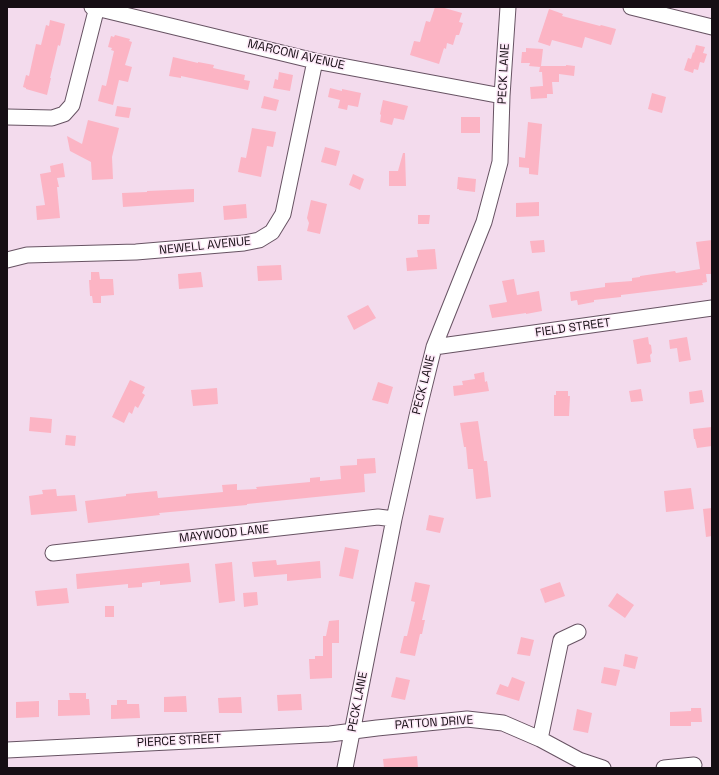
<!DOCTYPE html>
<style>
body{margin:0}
#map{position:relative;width:719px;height:775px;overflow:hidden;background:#f3dbed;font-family:"Space Grotesk",sans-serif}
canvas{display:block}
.frame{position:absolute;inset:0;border:8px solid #160e14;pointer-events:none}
</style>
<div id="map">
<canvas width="719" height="775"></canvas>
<div class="frame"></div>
</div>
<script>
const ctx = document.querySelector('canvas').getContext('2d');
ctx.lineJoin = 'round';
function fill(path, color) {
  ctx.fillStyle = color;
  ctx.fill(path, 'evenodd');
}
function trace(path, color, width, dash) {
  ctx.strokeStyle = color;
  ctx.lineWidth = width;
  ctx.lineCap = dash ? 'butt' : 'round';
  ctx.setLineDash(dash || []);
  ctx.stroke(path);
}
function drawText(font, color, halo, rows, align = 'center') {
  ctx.font = font + ' "Space Grotesk",sans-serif';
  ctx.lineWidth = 3;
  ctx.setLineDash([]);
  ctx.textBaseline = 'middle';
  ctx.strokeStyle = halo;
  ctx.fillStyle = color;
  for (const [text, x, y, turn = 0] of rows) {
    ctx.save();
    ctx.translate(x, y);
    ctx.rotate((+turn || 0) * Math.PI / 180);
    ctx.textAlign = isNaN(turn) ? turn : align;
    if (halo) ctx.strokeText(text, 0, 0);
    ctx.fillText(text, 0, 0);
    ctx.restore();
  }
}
fill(new Path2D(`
 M435,7H441L462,13L459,22L463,23L459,35H456L453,45L447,43L446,49L444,48L439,64L410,55L414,41L420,42L426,21L430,22Z
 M549,9L563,14L562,16L600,26L601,25L616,29L611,45L585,37L582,48L552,40L550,46L538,42Z
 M50,20L65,24L60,46L58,45L50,78H51L47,95L26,89V88L23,87L26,75L29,76L36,44L41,45L46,25L49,26Z
 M115,35L130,39L129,41L132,42L125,65L132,67L128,82L119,80L113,105L98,101L102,85L106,86L114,51L111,50L112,48L108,47L111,36L114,37Z
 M696,45L705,47L703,53L707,54L704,63L700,62L698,70L694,69L693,73L684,70L688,58L691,59L693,52L694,53Z
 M526,48L543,49L541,66H566V65L575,66L574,76L559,74V82H552L553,94H547V98L531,99L530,87L543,86L542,72H539L540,67L529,66L530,63H521L522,52H526Z
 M173,57L198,63V62L214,65L213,68L245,75L244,80L250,81L248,90L181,76V78L169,76Z
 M279,72L293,75L290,91L273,88L275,79L278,80Z
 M330,88L342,91V89L361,93L358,107L348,105L347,110L338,108L340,100L328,97Z
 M652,93L666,97L662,113L648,109Z
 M264,96L279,100L276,111L261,108Z
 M383,100L408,106L404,120L394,118L392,125L380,122L381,115L380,114Z
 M117,106L131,108L129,118L115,116Z
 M461,117H480V133H461Z
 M88,120L119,128L112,157L113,179L92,180L91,162L70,151L67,136L82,144Z
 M528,122L542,124L538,175L529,174V168L519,167V157L525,158Z
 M252,128L276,132L273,147L267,146L261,177L238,172L241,157L246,158Z
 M325,147L340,151L336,166L321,162Z
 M403,153H405L406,186H389V171H398Z
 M63,163L65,177L57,178L59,187H57L60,218L37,220L36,206L45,205L40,174L51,172L50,166Z
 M353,174L364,179L360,190L349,185Z
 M458,177L476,179L475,192L459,190V189H457Z
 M194,189V202L123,207L122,193L147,192V191Z
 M311,200L327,204L320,234L307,231L309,223L307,218Z
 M539,202V216L516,217V203Z
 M246,204L247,218L224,220L223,206Z
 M418,215H430L429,224H418Z
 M544,240L545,252L532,253L530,241Z
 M712,240V274H706L707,282L702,283L703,285L621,295V297L594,300V302L578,305L577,300L571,301L570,292L605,287V283L632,281V278L640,277V276L675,271L676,273L700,269L696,242Z
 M435,249L437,269L407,271L406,258L418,257L417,250Z
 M281,265L282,280L258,281L257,266Z
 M91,272H99L100,279H113L114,295L101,296V303H93L92,296H90L89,280H91Z
 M201,272L203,287L179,289L178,274Z
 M514,279L517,295L539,291L542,311L526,314V313L492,318L489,305L507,302L502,281Z
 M368,305L376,318L354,330L347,316Z
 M648,337L649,344L651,345L652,353L650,355L651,362L637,364L633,340Z
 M687,337L691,360L679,362L677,348L670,349L669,340Z
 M484,372L485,382L487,381L489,391L454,396L453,386L463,385L462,381L475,379L474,374Z
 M130,380L145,387L142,393L145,395L138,408L135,406L132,414L129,412L124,423L112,417Z
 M378,382L393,387L388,404L372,400Z
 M217,388L218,404L193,406L191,390Z
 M641,389L643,401L631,402L629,391Z
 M702,390L704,402L690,404L689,392Z
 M556,391H568V396H570L569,416H554V395H556Z
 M30,417L52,419L51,433L29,431Z
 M478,421L484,461H487L491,497L476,499L473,469H468L466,447H464L460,423Z
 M712,427V446L697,448L695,439H694L693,429Z
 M66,435L76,436L75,446L65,445Z
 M375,458L376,473L364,474L365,492L247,504V505L159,513L160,515L88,523L85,501L126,496V494L157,491L158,498L223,492L222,485L237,484V490L257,489L256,487L310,482V478L320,477V481L341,479L340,466L357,465V459Z
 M691,488L694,509L666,512L664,491Z
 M56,489L57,496L75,495L77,511L31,515L29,496L43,494L42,490Z
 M712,508V536L706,537L703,509Z
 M429,515L444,518L440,533L426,530Z
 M345,547L359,550L353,579L339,576Z
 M276,560L277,565L320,561L321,578L287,581V574L254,577L252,562Z
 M232,562L235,601L219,603L215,564Z
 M189,563L191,582L160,585V581L142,583V587L128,588V584L77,589L76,574Z
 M415,582L430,585L422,620H425L422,634H420L415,656L400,653L404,636H407L415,602L411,601Z
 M560,582L565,596L545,603L540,589Z
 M67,588L69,603L37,606L35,591Z
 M257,592L258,605L244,607L243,593Z
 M617,593L634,605L625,618L608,606Z
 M105,606H114V617H105Z
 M339,620V643H332V678L310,679L309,659H315V656H323V636H326L329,621Z
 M521,637L534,640L530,656L517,654Z
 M625,654L638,657L635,669L623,666Z
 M604,667L620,670L616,686L601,683Z
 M396,677L410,680L405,700L391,697Z
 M512,677L525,682L519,701L496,694L500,684L508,687Z
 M69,693H86V699H89L90,715L58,716V700H70Z
 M301,694L302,710L278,711L277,695Z
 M186,696L187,712H164V697Z
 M241,697L242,713H219L218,698Z
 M117,700H127V704H139L140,718L111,719V705H117Z
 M39,701V717L16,718V702Z
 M691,708H701L702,722H691V726H670V712L691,711Z
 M577,709L592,713L588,733L573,730Z
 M417,756L418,768H384L383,759Z`), '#fcb4c4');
const minor = new Path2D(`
 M92,7L315,61L502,96
 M631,7L712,27
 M7,117L52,118L64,114L72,105L97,7
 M7,260L27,255L136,252L244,243L259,240L272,232L283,214L315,61
 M434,347L712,308
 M53,553L378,517L394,519
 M540,739L561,640L578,632
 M7,750L330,734L377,728L467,719L503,723L540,739L579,760L603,768
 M345,768L394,519L417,416L434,347L484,222L500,162L502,96L508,7
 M664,768L694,765`);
trace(minor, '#675363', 17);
trace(minor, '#fff', 15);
drawText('12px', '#160e14', '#fde9f8', [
 ["MARCONI AVENUE",296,55,13],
 ["PECK LANE",504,74,-87],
 ["NEWELL AVENUE",205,246,-6],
 ["FIELD STREET",573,328,-8],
 ["PECK LANE",424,385,-76],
 ["MAYWOOD LANE",224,534,-6],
 ["PECK LANE",358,702,-79],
 ["PATTON DRIVE",434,723,-4],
 ["PIERCE STREET",179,741,-3]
]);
</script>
